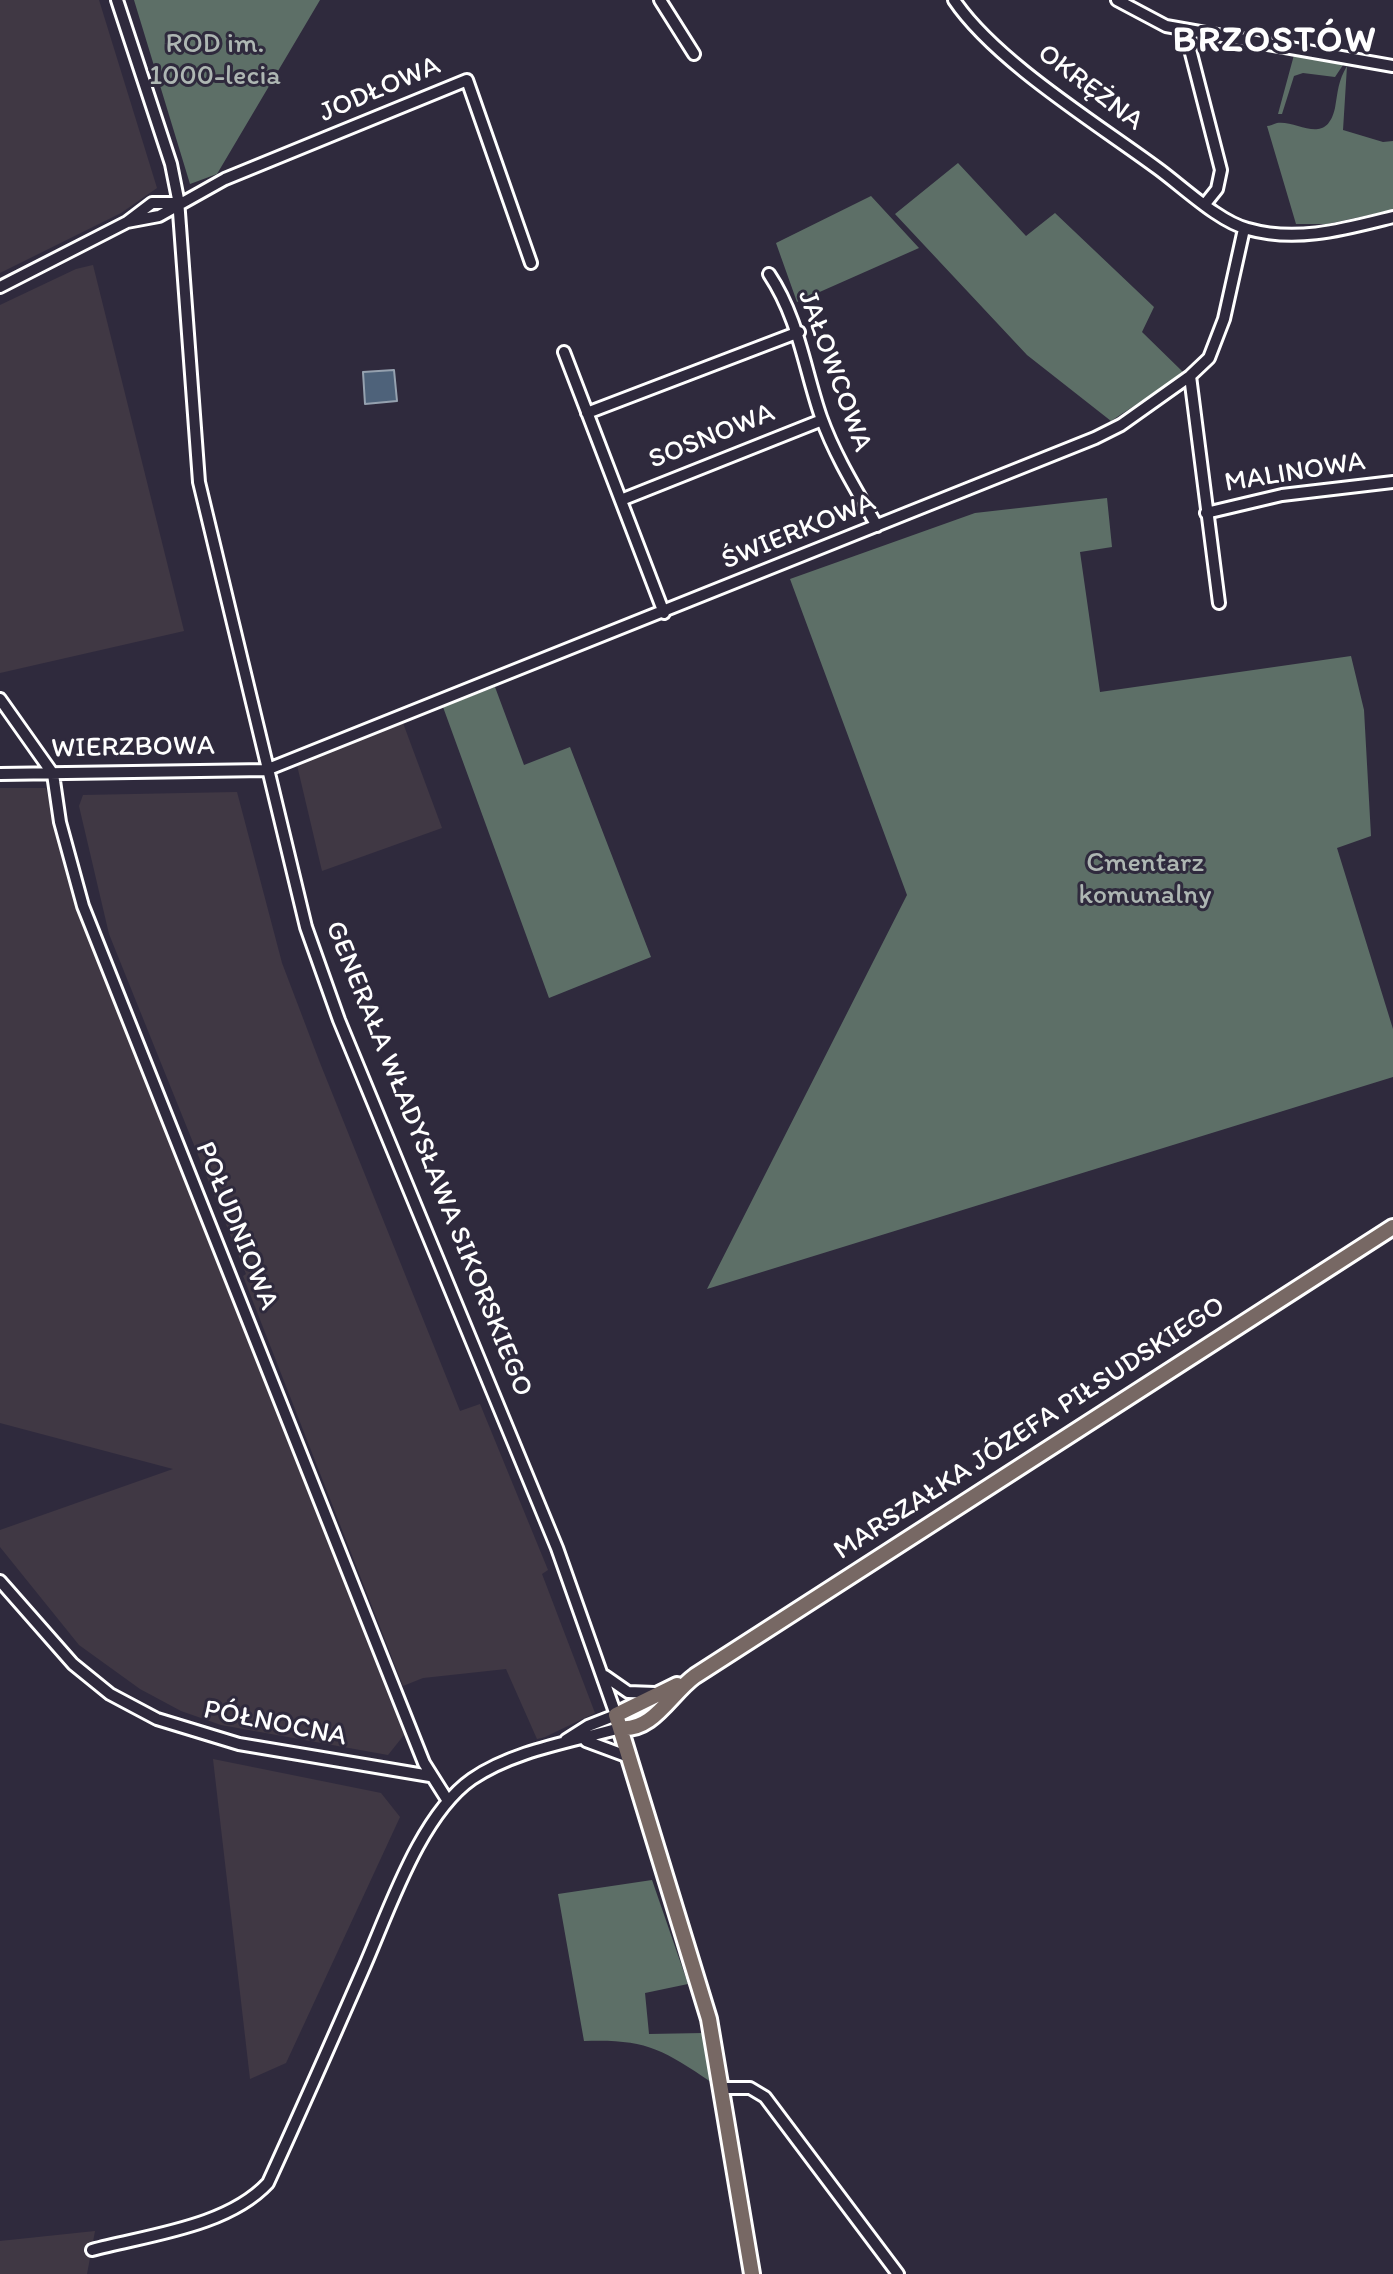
<!DOCTYPE html>
<meta charset="utf-8">
<style>
body{margin:0}
canvas{display:block;background:#2f2a3d}
</style>
<canvas width="1393" height="2274"></canvas>
<script>
const ctx = document.querySelector('canvas').getContext('2d');
ctx.lineJoin = 'round';
function fill(path, color) {
  ctx.fillStyle = color;
  ctx.fill(path, 'evenodd');
}
function trace(path, color, width, dash) {
  ctx.strokeStyle = color;
  ctx.lineWidth = width;
  ctx.lineCap = dash ? 'butt' : 'round';
  ctx.setLineDash(dash || []);
  ctx.stroke(path);
}
function drawText(font, color, halo, rows, align = 'center') {
  ctx.font = font + ' Itim,sans-serif';
  ctx.lineWidth = 6;
  ctx.setLineDash([]);
  ctx.textBaseline = 'middle';
  ctx.strokeStyle = halo;
  ctx.fillStyle = color;
  for (const [text, x, y, turn = 0] of rows) {
    ctx.save();
    ctx.translate(x, y);
    ctx.rotate((+turn || 0) * Math.PI / 180);
    ctx.textAlign = isNaN(turn) ? turn : align;
    if (halo) ctx.strokeText(text, 0, 0);
    ctx.fillText(text, 0, 0);
    ctx.restore();
  }
}
fill(new Path2D(`
 M0,0H99L157,188L121,213L0,273Z
 M93,265L184,631L0,673V305L76,269Z
 M403,723L442,828L322,871L297,765Z
 M0,788H46L68,882L93,951L404,1735L388,1755L221,1725L181,1711L140,1689L79,1645L0,1547V1530L173,1469L0,1423Z
 M237,792L282,963L320,1063L460,1411L480,1404L548,1570L542,1574L595,1713L545,1737L537,1739L506,1669L423,1678L403,1686L243,1276L246,1274L109,934L79,806L83,795Z
 M213,1759L381,1793L400,1817L286,2063L250,2079Z
 M95,2231L87,2274H0V2241Z`), '#403844');
fill(new Path2D(`
 M134,0H320L217,174L190,184Z
 M1294,55L1343,65L1335,77L1303,73L1294,76L1282,114H1278Z
 M1347,66L1343,130L1383,142L1393,141V210L1327,224H1296L1267,126C1270,126 1273,124 1277,123C1298,120 1326,147 1335,108C1338,91 1338,81 1347,66Z
 M958,163L1026,236L1055,213L1154,307L1142,332L1184,373L1111,421L1027,355L895,214Z
 M871,196L919,248L797,302L776,243Z
 M1107,498L1112,547L1080,552L1100,692L1351,656L1364,710L1371,836L1337,848L1393,1029V1077L707,1289L907,895L790,579L975,513Z
 M495,687L524,765L570,747L651,957L549,998L443,707Z
 M652,1880L688,1984L645,1993L649,2034L703,2033L711,2082C661,2048 644,2039 584,2041L558,1894Z`), '#5d6f67');
const water = new Path2D(`
 M394,370L397,401L365,404L363,372Z`);
fill(water, '#4e627a');
trace(water, '#95a1af', 2);
const minor = new Path2D(`
 M117,0L171,164L178,199L199,482L306,927L339,1020L557,1548L616,1715L588,1726L566,1740
 M660,0L694,54
 M954,0C995,61 1096,123 1157,168C1182,186 1219,222 1248,229C1297,243 1345,229 1393,217
 M1117,0L1166,26L1393,66
 M1185,30L1221,170L1217,189L1205,204
 M127,222L159,216L225,179L467,80L531,263
 M769,274C799,319 804,368 821,417C835,456 857,491 877,526
 M0,287L127,222L152,203H179
 M564,352L664,613
 M1190,376L1219,603
 M587,413L799,332
 M621,500L822,420
 M1206,513L1282,495L1393,482
 M0,699L53,774L60,822L83,906L424,1763L448,1801
 M0,774L266,770L1095,438L1121,425L1190,376L1209,358L1224,319L1244,229
 M0,1581L73,1664L110,1694L157,1719L239,1744L430,1776
 M605,1676L628,1692L655,1693
 M586,1741L629,1757
 M723,2088H750L765,2097L898,2274
 M92,2250C148,2235 227,2227 268,2183C300,2113 331,2043 362,1972C388,1914 419,1816 472,1779C515,1750 571,1742 620,1728`);
const major = new Path2D(`
 M677,1685L616,1715L709,2019L752,2274
 M620,1728C653,1732 670,1694 695,1676L1393,1227`);
trace(minor, '#fff', 16);
trace(major, '#fff', 20);
trace(minor, '#2f2a3d', 10);
trace(major, '#776864', 14);
drawText('28px', '#aeb7b3', '#2f2a3d', [
 ["ROD im.",215,45],
 ["1000-lecia",215,77],
 ["Cmentarz",1145,864],
 ["komunalny",1145,896]
]);
drawText('28px', '#fff', '#2f2a3d', [
 ["OKRĘŻNA",1090,88,37],
 ["JODŁOWA",380,90,-23],
 ["JAŁOWCOWA",834,371,70],
 ["SOSNOWA",712,437,-22],
 ["MALINOWA",1295,473,-9],
 ["ŚWIERKOWA",799,532,-22],
 ["WIERZBOWA",133,748,-1],
 ["GENERAŁA WŁADYSŁAWA SIKORSKIEGO",428,1159,68],
 ["POŁUDNIOWA",236,1226,68],
 ["MARSZAŁKA JÓZEFA PIŁSUDSKIEGO",1030,1429,-33],
 ["PÓŁNOCNA",275,1724,11]
]);
ctx.letterSpacing = '2px';
drawText('bold 36px', '#fff', '#2f2a3d', [
 ["BRZOSTÓW",1275,42]
]);
ctx.letterSpacing = '0px';
</script>
